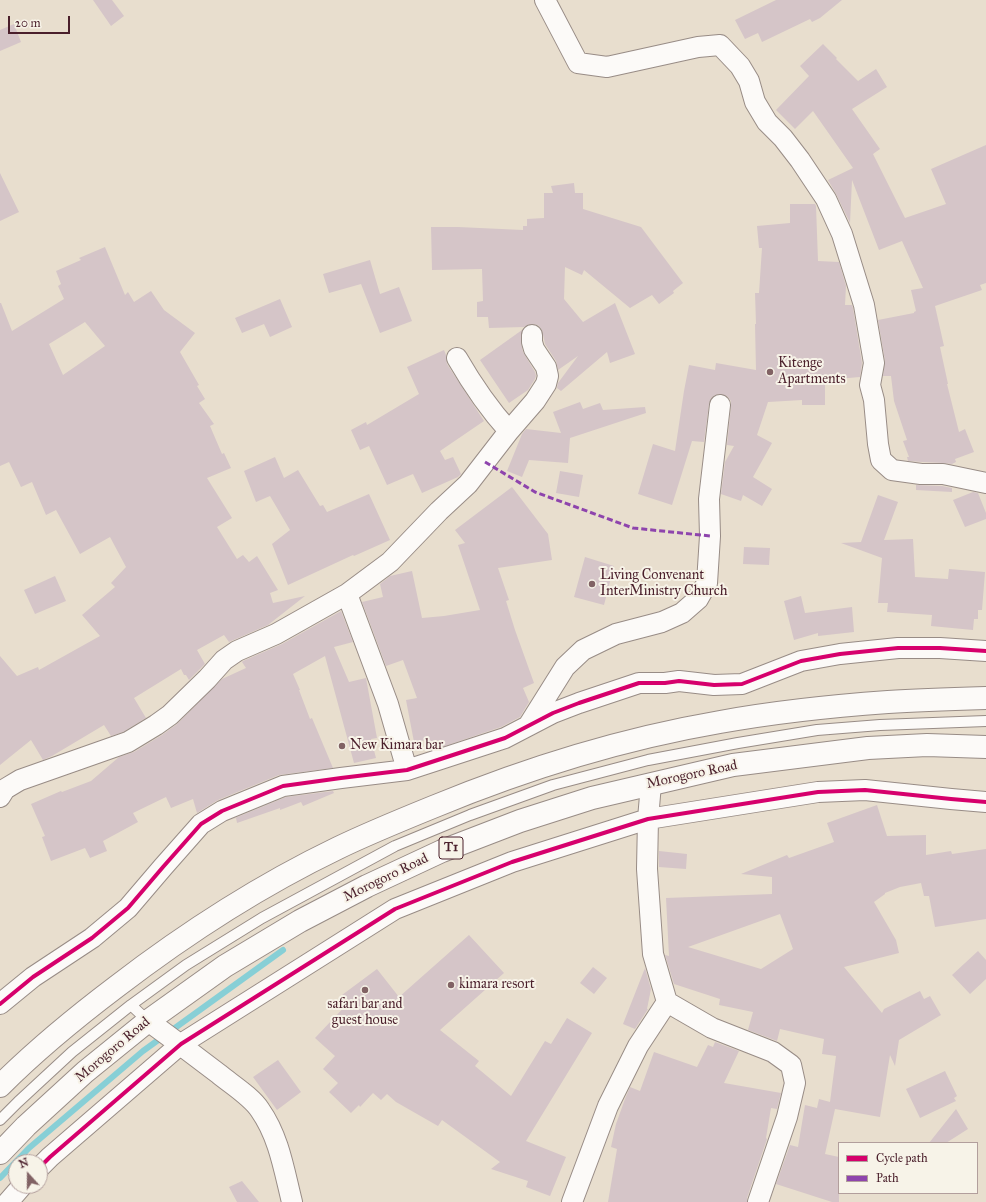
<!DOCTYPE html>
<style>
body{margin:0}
#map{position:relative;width:986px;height:1202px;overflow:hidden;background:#e8dece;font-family:"IM FELL Great Primer",serif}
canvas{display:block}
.legend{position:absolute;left:838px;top:1142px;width:140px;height:52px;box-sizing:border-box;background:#f7f3e8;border:1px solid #b29e9c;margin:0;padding:5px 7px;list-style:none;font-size:12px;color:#4a1f2b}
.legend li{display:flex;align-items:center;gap:8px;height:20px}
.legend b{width:20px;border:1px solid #b29e9c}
.north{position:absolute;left:8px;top:1154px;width:40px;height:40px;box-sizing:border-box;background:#f7f3e8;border:1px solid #b29e9c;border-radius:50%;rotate:339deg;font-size:11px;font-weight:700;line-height:16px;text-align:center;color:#4a1f2b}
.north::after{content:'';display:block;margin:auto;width:14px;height:18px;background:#816264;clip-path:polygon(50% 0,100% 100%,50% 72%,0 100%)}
.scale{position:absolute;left:8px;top:16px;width:62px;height:18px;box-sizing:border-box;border:2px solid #4a1f2b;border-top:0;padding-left:5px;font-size:12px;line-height:14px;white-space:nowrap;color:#4a1f2b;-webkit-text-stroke:3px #f7f3e8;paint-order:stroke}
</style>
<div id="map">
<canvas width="986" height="1202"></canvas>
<ul class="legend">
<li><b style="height:5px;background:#d6006c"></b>Cycle path</li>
<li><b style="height:5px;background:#8e44ad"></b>Path</li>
</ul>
<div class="north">N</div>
<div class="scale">20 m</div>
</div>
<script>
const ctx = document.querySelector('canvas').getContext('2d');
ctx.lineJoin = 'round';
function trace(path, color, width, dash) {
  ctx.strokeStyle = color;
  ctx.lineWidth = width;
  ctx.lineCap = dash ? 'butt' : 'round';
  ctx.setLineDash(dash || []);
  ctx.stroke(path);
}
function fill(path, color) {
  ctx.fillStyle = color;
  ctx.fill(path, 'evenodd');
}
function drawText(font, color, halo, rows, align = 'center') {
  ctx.font = font + ' "IM FELL Great Primer",serif';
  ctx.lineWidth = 4;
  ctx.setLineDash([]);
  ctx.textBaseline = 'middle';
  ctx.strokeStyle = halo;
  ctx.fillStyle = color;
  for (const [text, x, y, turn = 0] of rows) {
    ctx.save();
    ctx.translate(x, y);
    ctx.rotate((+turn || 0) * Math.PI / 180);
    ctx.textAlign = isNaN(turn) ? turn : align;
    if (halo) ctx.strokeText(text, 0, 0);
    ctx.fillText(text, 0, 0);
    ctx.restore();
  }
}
trace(new Path2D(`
 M0,1178L29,1148L143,1051L283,950`), '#87cfd6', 6);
fill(new Path2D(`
 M93,0H112L124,16L111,26Z
 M776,0H842L820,18L812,22L810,19L762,42L758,33L745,39L735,20Z
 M14,24L21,42L0,51V30Z
 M823,44L837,58L836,59L858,81L876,69L887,87L852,109L880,149L873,154L905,218L946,204L931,169L986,145V283L980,285L982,290L935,306L944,346L940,347L948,384H947L959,432L965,429L974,452L955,459L956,462L952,464L943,463L922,462L908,461L907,457H909L903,441L907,440L894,401L891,376H883L885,361L878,320L914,313V312L916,311L911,290L923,288L902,241L879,250L852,180L850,223L836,194L828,180L853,168L813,111L795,129L776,110L809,76L800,66Z
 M0,173L19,212L0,221Z
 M574,183L575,193H583V209L641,227L683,283L673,291L674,293L659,304L652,295L630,308L584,270L582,275L565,267L564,299L583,322L615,303L635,354L610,363L607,352L561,391L557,388L558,383L578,356L558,370L556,361L545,344L542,330L538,325L532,324L527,325L524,327L489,328L488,317H477V302L483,301L482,269L432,270L431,227H458L523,230V226H527V219L544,218V193H553L551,186Z
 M790,204H815L816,206L818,261L839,262L846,286L845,305H852L853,308L862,363L860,377L825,380V405H802V400L768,402L757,435L772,443L753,477L772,489L762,506L743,495L741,501L721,494L725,462L734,446L727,445L731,406V401L727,396L721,394L715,395L711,398L709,404L704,442L692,441L672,505L638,494L653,444L675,451L684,391L689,365L715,370L716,363L756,370L755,324H756L755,293H759L762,248H759L757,226L790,223Z
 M105,247L125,295L128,292L134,302L151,291L164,310L195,333L180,352L199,385L197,386L205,399L199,403L214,424L210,426L222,454L224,453L231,468L207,478L232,518L217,527L237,559L243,555L249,562L257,556L278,590L270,593L273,603L305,596L268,625L229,642L224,635L197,650L205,664L189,680L186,675H184L181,669L134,698L146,718L123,732L111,736L104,725L52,756L43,760L31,740L0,765V656L17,676L38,667L39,670L100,636L82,615L115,587L111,583L126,567L110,537L80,554L56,510L46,515L32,482L21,487L9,462L0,466V303H1L12,331L64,299L58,286L61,284L56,271L81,260L79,258ZM85,322L105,346L63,375L49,344Z
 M370,260L380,294L399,287L412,321L380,333L361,284L329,293L323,274Z
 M280,299L292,327L270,337L264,324L242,333L235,318Z
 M522,330L521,342L523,352L535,372L536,376L535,379L528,390L509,403L480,360Z
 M444,350L446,355V358L447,364L484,421L440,451L445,460L453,457L461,474L458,477L422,493L413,474L387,485L369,446L360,450L351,430L366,422L367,425L419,394L407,367Z
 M580,402L583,409L600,403L603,410L645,407L646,413L570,438L568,463L529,460L522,477L507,471L522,434L526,429L561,433L553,412Z
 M275,457L284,478L298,470L320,506L323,505L327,512L369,494L390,540L354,556L353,555L288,585L272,544L290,530L270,496L256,502L244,471Z
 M560,471L583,475L579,497L556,493Z
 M916,485L942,486L952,488V492L916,490Z
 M512,487L548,534L552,560L498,568L509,600L506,601L515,630L534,683L523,688L529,702L520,717L501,727L430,751L426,740L414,742L406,700L417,698L403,660L386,666L362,602L383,597L380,584L390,576L412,571L422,618L444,616L480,610L458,545L465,543L455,530Z
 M973,492L978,493L986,513V519L965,527L953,500Z
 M878,495L898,502L884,540L913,539L915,577L948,579L949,569L985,572L982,610H978V619H974L973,630L931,626L932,615L887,612L888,603H878L882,558L841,543L861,542Z
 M744,547L770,548L769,565L743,564Z
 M585,557L614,566L604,605L574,597Z
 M55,576L66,601L35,614L24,590Z
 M801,596L805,613L852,607L854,632L818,636V633L794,640L784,601Z
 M341,611L353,642L334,647L349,682L366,678L377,738L371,739L376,758L354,763L325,656L293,674L300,690H299L310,719L312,718L333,768L279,775L218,800L197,813L193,799L171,808L166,797L133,813L138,822L103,841L107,851L90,858L85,848L51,861L42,837L45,836L31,804L61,791L62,792L91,781L119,757L134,752L162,735L177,724L222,679L246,668L242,662L243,661L282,644Z
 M333,791L334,793L303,806L301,802L280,810V808L237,823L236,818L230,820L286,797Z
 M877,805L887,836L926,835V855L951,851L952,854L986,849V919L935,927L929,896H924L921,883L900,887L885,893V894L874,902L896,940L899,953L844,967L882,1013L884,1009L920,991L924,999L930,996L941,1015L899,1040L895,1066L890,1055L880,1117L835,1109L825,1154L839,1157V1202H832L776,1184L790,1145L798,1147L805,1105L817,1108L819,1099L830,1102L836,1056L822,1054L824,1039L780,1029L777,1041L748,1030L753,1012L719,1005L720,999L674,984L665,955L669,956L666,898L772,894V877L741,874L787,855L789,858L834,842L827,823ZM780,914L793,949L761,969L688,947Z
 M659,851L687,854L686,869L659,867Z
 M469,935L504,973L440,1030L479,1061L475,1066L511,1096L545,1041L551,1044L567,1018L592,1033L526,1141L566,1157L550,1196L526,1187L528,1181L491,1169L500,1162L442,1120L438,1126L396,1102L387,1094L381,1100L373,1093L360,1107L359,1105L351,1113L329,1092L338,1083L323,1069L335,1056L315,1038L348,1003L342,995L377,969L399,997Z
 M978,951L986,960V979L970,994L952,975Z
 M593,967L607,978L594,994L580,983Z
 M645,968L651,989L647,1009H648L635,1029L623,1024Z
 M715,1042L739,1051L724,1083L781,1093L777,1109L771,1108L766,1138L767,1139L747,1198V1202H608L617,1149L611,1147L616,1124L625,1099L630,1087L640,1091L654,1052L697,1067L708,1045L713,1047Z
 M278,1060L301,1092L277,1110L253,1077Z
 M945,1071L957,1096L954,1098L956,1101L920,1118L906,1089Z
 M956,1109L968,1129L946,1143H929Z
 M242,1181L259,1202H237L229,1187Z`), '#d5c5c8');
const service = new Path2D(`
 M131,1005L148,1021
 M0,1120L18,1102L72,1052L131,1005L186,965L262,918L395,846L470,815L553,785L648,760L738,743L817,730L880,725L986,721`);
const minor = new Path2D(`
 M545,0L578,63L607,67L698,47L720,45L740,66L749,81L755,102L767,122L783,138L800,160L826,199L842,234L864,305L874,363L870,385L874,400L878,444L881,460L892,470L921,474H943L986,483
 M457,358C472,384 489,409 509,431
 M347,594L388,704L407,770
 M528,726L565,667L583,650L616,634L662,622L682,613L698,599L707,583L710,536L709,499L720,405
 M651,784L648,819L647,869L653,954L667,1002L712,1028L773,1052L791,1065L795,1083L787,1117L758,1202
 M0,797L5,789L20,780L128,742L156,725L170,715L207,679L224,660L237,651L276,634L347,594L390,562L439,511L468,484L509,431L535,401L546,384L548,376L546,367L534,349L532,342V335
 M0,1004L33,977L92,938L128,908L163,867L201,824L222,811L283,786L341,778L407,770L505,738L553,713L579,703L639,683H665L679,681L714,685L742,684L801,661L840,654L898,648H940L986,651
 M148,1021C172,1038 195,1056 219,1074C231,1084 252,1097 260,1110C279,1137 284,1170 292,1202
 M40,1167L50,1157L181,1044L395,909L512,862L648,819L818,792L865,790L951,799L986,802
 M8,1202L22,1186
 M572,1202L608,1106L638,1046L667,1002`);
const trunk = new Path2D(`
 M0,1086C36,1050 75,1018 116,987C185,934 259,886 338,848C369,833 401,820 433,807C525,769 621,739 720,722C775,712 832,706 888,702C920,700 953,699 986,698
 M0,1153L26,1126L85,1072L148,1021L225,966L300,921L367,886L442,851L520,821L592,798L733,765L868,748L927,745L986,747`);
trace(service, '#988c86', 12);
trace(minor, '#988c86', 22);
trace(trunk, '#988c86', 24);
trace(service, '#fcfaf8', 10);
trace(minor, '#fcfaf8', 20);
trace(trunk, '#fcfaf8', 22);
trace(new Path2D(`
 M485,462L535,492L633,528L710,536`), '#8e44ad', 3, [6, 3]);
trace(new Path2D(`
 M0,1004L33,977L92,938L128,908L163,867L201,824L222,811L283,786L341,778L407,770L505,738L553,713L579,703L639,683H665L679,681L714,685L742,684L801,661L840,654L898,648H940L986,651
 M40,1167L50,1157L181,1044L395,909L512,862L648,819L818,792L865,790L951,799L986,802`), '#d6006c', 4);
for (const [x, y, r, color] of [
 [770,372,4,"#816264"],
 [592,584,4,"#816264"],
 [342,746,4,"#816264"],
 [451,985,4,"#816264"],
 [365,990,4,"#816264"]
]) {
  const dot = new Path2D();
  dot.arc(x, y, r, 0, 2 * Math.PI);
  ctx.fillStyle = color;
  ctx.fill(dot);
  trace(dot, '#f7f3e8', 1.5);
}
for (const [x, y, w] of [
 [451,848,24]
]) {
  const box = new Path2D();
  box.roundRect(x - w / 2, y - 11, w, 22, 3);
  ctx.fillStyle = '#f7f3e8';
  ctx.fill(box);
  trace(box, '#4a1f2b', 1);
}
drawText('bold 13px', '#4a1f2b', null, [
 ["T1",451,848]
]);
drawText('14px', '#4a1f2b', '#f7f3e8', [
 ["Kitenge",778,364],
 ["Apartments",778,380],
 ["Living Convenant",600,576],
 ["InterMinistry Church",600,592],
 ["New Kimara bar",350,746],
 ["kimara resort",459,985],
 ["safari bar and",365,1005,"center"],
 ["guest house",365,1021,"center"]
], 'left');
drawText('14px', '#4a1f2b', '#f7f3e8', [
 ["Morogoro Road",692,775,-12],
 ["Morogoro Road",386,878,-26],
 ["Morogoro Road",113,1050,-40]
]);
</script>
